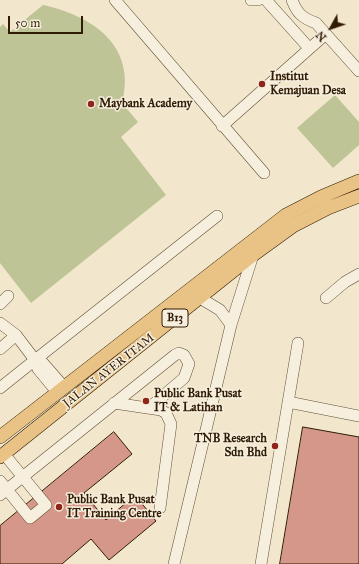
<!DOCTYPE html>
<style>
body{margin:0}
#map{position:relative;width:359px;height:564px;overflow:hidden;background:#f2e6cc;font-family:"IM FELL Great Primer",serif}
canvas{display:block}
.north{position:absolute;left:311px;top:8px;width:40px;height:40px;-webkit-text-stroke:3px #f7efde;paint-order:stroke;rotate:230deg;font-size:11px;font-weight:700;line-height:16px;text-align:center;color:#301c04}
.north::after{content:'';display:block;margin:auto;width:14px;height:18px;background:#301c04;clip-path:polygon(50% 0,100% 100%,50% 72%,0 100%)}
.scale{position:absolute;left:8px;top:16px;width:75px;height:18px;box-sizing:border-box;border:2px solid #301c04;border-top:0;padding-left:5px;font-size:12px;line-height:14px;white-space:nowrap;color:#301c04;-webkit-text-stroke:3px #f7efde;paint-order:stroke}
</style>
<div id="map">
<canvas width="359" height="564"></canvas>
<div class="north">N</div>
<div class="scale">50 m</div>
</div>
<script>
const ctx = document.querySelector('canvas').getContext('2d');
ctx.lineJoin = 'round';
function fill(path, color) {
  ctx.fillStyle = color;
  ctx.fill(path, 'evenodd');
}
function trace(path, color, width, dash) {
  ctx.strokeStyle = color;
  ctx.lineWidth = width;
  ctx.lineCap = dash ? 'butt' : 'round';
  ctx.setLineDash(dash || []);
  ctx.stroke(path);
}
function drawText(font, color, halo, rows, align = 'center') {
  ctx.font = font + ' "IM FELL Great Primer",serif';
  ctx.lineWidth = 3;
  ctx.setLineDash([]);
  ctx.textBaseline = 'middle';
  ctx.strokeStyle = halo;
  ctx.fillStyle = color;
  for (const [text, x, y, turn = 0] of rows) {
    ctx.save();
    ctx.translate(x, y);
    ctx.rotate((+turn || 0) * Math.PI / 180);
    ctx.textAlign = isNaN(turn) ? turn : align;
    if (halo) ctx.strokeText(text, 0, 0);
    ctx.fillText(text, 0, 0);
    ctx.restore();
  }
}
fill(new Path2D(`
 M43,5C93,16 137,46 122,103L138,122L121,137L166,195L31,303L0,263V27L3,24L10,32Z
 M335,95L359,122V145L333,168L297,128Z`), '#bec496');
const building = new Path2D(`
 M303,427L359,437V564H280Z
 M114,432L132,454L84,493L106,520L135,495L156,521L109,560L91,539L62,564H0V526Z`);
fill(building, '#d4978a');
trace(building, '#301c04', 1);
const minor = new Path2D(`
 M115,0L264,173
 M251,0H258
 M266,0L309,48
 M292,0C297,13 302,18 316,23L359,71
 M222,126L326,34
 M200,298L220,310L231,325
 M326,298L345,282L359,274
 M0,304L8,296
 M0,323L16,335
 M0,349L16,335L35,360L217,216
 M35,360L43,363L64,387
 M35,360L38,369L57,392
 M0,388L35,360
 M288,402L359,416
 M114,403L161,410L166,413L171,424L160,508
 M0,481L30,518L46,505L4,454
 M0,495L175,355L179,353L184,355L189,364L184,378L149,408
 M174,564L231,325L253,255
 M261,564L298,343`);
const major = new Path2D(`
 M0,437L286,215L321,197L359,181
 M0,457L253,255L293,226L328,208L359,196`);
trace(minor, '#604e36', 12);
trace(major, '#301c04', 14);
trace(minor, '#f7efde', 11);
trace(major, '#e9c386', 13);
for (const [x, y, r, color] of [
 [262,84,4,"#8f2418"],
 [91,104,4,"#8f2418"],
 [146,401,4,"#8f2418"],
 [275,446,4,"#8f2418"],
 [59,507,4,"#8f2418"]
]) {
  const dot = new Path2D();
  dot.arc(x, y, r, 0, 2 * Math.PI);
  ctx.fillStyle = color;
  ctx.fill(dot);
  trace(dot, '#f7efde', 1.5);
}
for (const [x, y, w] of [
 [175,318,26]
]) {
  const box = new Path2D();
  box.roundRect(x - w / 2, y - 9, w, 18, 3);
  ctx.fillStyle = '#f7efde';
  ctx.fill(box);
  trace(box, '#301c04', 1);
}
drawText('bold 11px', '#301c04', null, [
 ["B13",175,318]
]);
drawText('bold 12px', '#301c04', '#f7efde', [
 ["Institut",270,77],
 ["Kemajuan Desa",270,91],
 ["Maybank Academy",99,104],
 ["Public Bank Pusat",154,394],
 ["IT & Latihan",154,408],
 ["TNB Research",267,439,"right"],
 ["Sdn Bhd",267,453,"right"],
 ["Public Bank Pusat",67,500],
 ["IT Training Centre",67,514]
], 'left');
drawText('12px', '#301c04', '#f7efde', [
 ["JALAN AYER ITAM",109,371,-38]
]);
</script>
